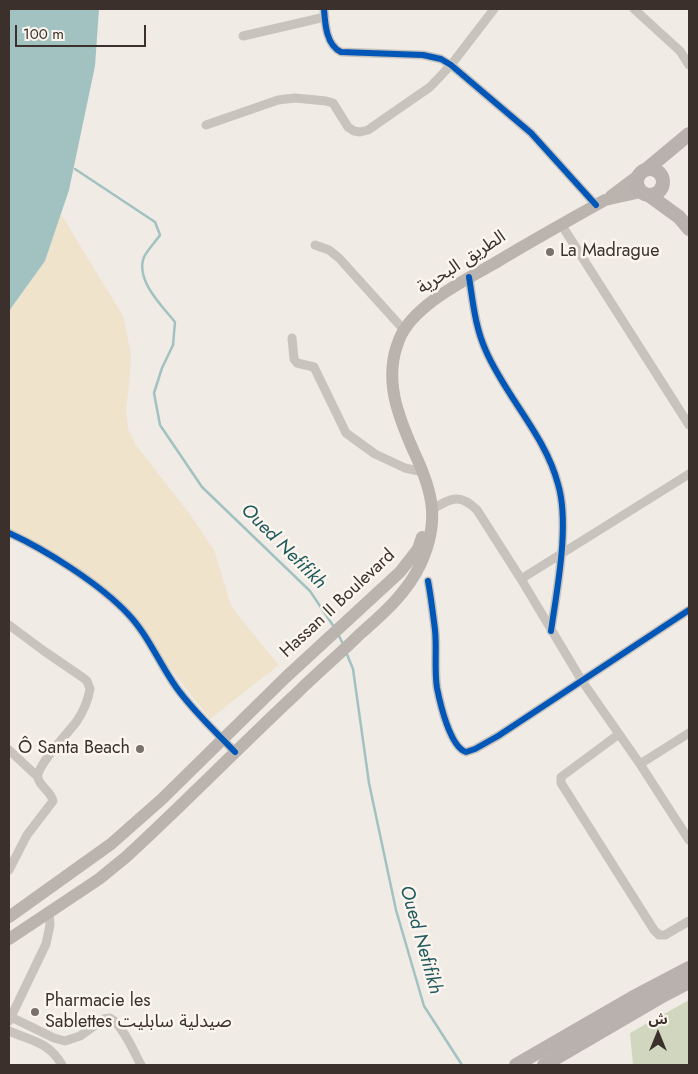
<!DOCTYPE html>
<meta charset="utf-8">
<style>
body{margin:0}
#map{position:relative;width:698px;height:1074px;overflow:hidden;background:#f0ebe5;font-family:Jost,"Noto Sans Arabic",sans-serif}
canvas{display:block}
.frame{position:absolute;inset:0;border:10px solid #3b302b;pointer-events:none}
.north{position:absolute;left:633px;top:1009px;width:50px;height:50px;-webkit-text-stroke:4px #fbf5ee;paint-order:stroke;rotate:0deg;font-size:14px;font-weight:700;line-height:20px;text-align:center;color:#3b302b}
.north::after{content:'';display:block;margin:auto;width:18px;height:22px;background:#3b302b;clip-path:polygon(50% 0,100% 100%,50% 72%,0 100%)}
.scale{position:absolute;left:15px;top:25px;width:131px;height:22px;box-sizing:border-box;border:2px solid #3b302b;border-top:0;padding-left:6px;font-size:15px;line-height:18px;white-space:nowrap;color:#3b302b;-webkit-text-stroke:4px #fbf5ee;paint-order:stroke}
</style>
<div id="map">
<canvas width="698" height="1074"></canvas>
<div class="frame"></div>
<div class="north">ش</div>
<div class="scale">100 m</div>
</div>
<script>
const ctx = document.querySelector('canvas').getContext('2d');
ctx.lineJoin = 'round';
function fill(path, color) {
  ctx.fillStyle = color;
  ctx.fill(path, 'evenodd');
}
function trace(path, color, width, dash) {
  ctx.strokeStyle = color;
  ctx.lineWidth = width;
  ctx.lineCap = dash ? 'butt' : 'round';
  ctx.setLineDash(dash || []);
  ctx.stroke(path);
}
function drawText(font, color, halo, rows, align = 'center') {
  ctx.font = font + ' Jost,"Noto Sans Arabic",sans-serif';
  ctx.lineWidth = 5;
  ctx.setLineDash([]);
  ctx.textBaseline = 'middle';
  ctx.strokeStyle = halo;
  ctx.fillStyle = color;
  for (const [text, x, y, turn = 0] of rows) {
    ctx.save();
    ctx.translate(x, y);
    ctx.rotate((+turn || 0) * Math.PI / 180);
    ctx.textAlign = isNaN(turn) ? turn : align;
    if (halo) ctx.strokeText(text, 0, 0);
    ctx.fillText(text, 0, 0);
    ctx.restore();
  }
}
fill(new Path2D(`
 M689,1000V1065H633L630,1033Z`), '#d1d6bf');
fill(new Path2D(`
 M61,214L123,316L131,354L130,377L126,410L128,428L135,444L189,513L214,550L231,605L240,618L279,665L210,719L109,591L9,533V311L45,261Z`), '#efe3cc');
fill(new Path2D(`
 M9,9H99L95,66L69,190L45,261L9,311Z`), '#a1c2c1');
trace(new Path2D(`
 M75,169L155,222L160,235C156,241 146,252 144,257C135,280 162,306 175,322L173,345L162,368L154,393L160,425L202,487L310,591L334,627
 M338,634L343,644
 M346,652L353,669L369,783L396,910L424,1006L462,1065`), '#a1c2c1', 2.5);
trace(new Path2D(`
 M324,9C325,23 326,45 341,52L423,55L441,59L451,65L531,133L596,205
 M634,9L680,51L689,65
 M243,36L325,17
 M206,125L278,100L295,98L326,101L333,103L348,127L354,131L360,132L368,130L430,87L451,65L494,9
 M561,224L689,425
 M315,245L329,250L339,258L404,330
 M469,277C473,302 475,327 486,351C506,397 545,435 558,484C570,524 557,589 551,631
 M292,338L294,359L297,363L314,367L346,433L375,454L405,468L423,472
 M433,509C451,498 460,493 477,510L521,579L582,681L640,764L689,840
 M9,533C46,550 100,584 128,614C148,635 159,663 176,687C193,711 215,731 235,752
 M521,579L689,474
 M428,581C431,597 433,614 435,630C437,649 434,669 437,688C440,703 450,747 466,752L475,749L498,736L689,610
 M9,625L44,651L82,677L87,681L90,689C88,700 83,712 77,721C69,732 35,767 38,778C40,787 51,791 53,801L27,835L9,870
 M619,734L561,777V783L654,930L659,935H665L689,921
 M9,750L38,777
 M640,764L689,733
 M11,1017L54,1038L65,1041L80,1036L104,1019L110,1018C122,1024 134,1052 141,1065
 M9,1021L46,944L50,925L49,913
 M9,1031C32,1041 49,1042 62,1065`), '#c9c3be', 9);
trace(new Path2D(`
 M611,196L639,175
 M9,917L111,844L162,799L285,678L400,572L418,549L422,537
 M9,939L99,879L126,857C185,803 240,746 298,692C318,672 340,654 360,634C383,614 408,592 421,563C440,521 433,492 414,452C398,416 383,379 399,340C412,306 465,280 495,263C528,243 562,224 596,205L605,200L641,192`), '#bab3ae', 12);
trace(new Path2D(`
 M637 182a13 13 0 1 1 26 0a13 13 0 1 1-26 0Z
 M647,169L689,134
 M650,196L679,217L689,229
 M516,1065L632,998L689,968
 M544,1065L664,995L689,982`), '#b8b1ad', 14);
trace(new Path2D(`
 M324,9C325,23 326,45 341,52L423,55L441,59L451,65L531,133L596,205
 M469,277C473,302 475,327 486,351C506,397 545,435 558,484C570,524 557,589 551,631
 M9,533C46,550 100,584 128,614C148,635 159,663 176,687C193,711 215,731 235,752
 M428,581C431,597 433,614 435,630C437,649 434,669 437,688C440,703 450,747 466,752L475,749L498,736L689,610`), '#0057b8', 6);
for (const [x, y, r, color] of [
 [550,252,5,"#7a716c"],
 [140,749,5,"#7a716c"],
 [35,1012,5,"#7a716c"]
]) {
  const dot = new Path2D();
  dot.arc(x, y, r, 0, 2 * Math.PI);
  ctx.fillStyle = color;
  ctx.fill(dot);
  trace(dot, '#fbf5ee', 2);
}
drawText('18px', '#3b302b', '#fbf5ee', [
 ["La Madrague",560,252],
 ["Ô Santa Beach",130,749,"right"],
 ["Pharmacie les",45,1002],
 ["Sablettes صيدلية سابليت",45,1023]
], 'left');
drawText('18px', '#3b302b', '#fbf5ee', [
 ["الطريق البحرية",462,263,-33],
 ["Hassan II Boulevard",338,604,-43]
]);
drawText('italic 19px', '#1f5a5e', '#fbf5ee', [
 ["Oued Nefifikh",283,547,45],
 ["Oued Nefifikh",420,940,74]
]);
</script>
